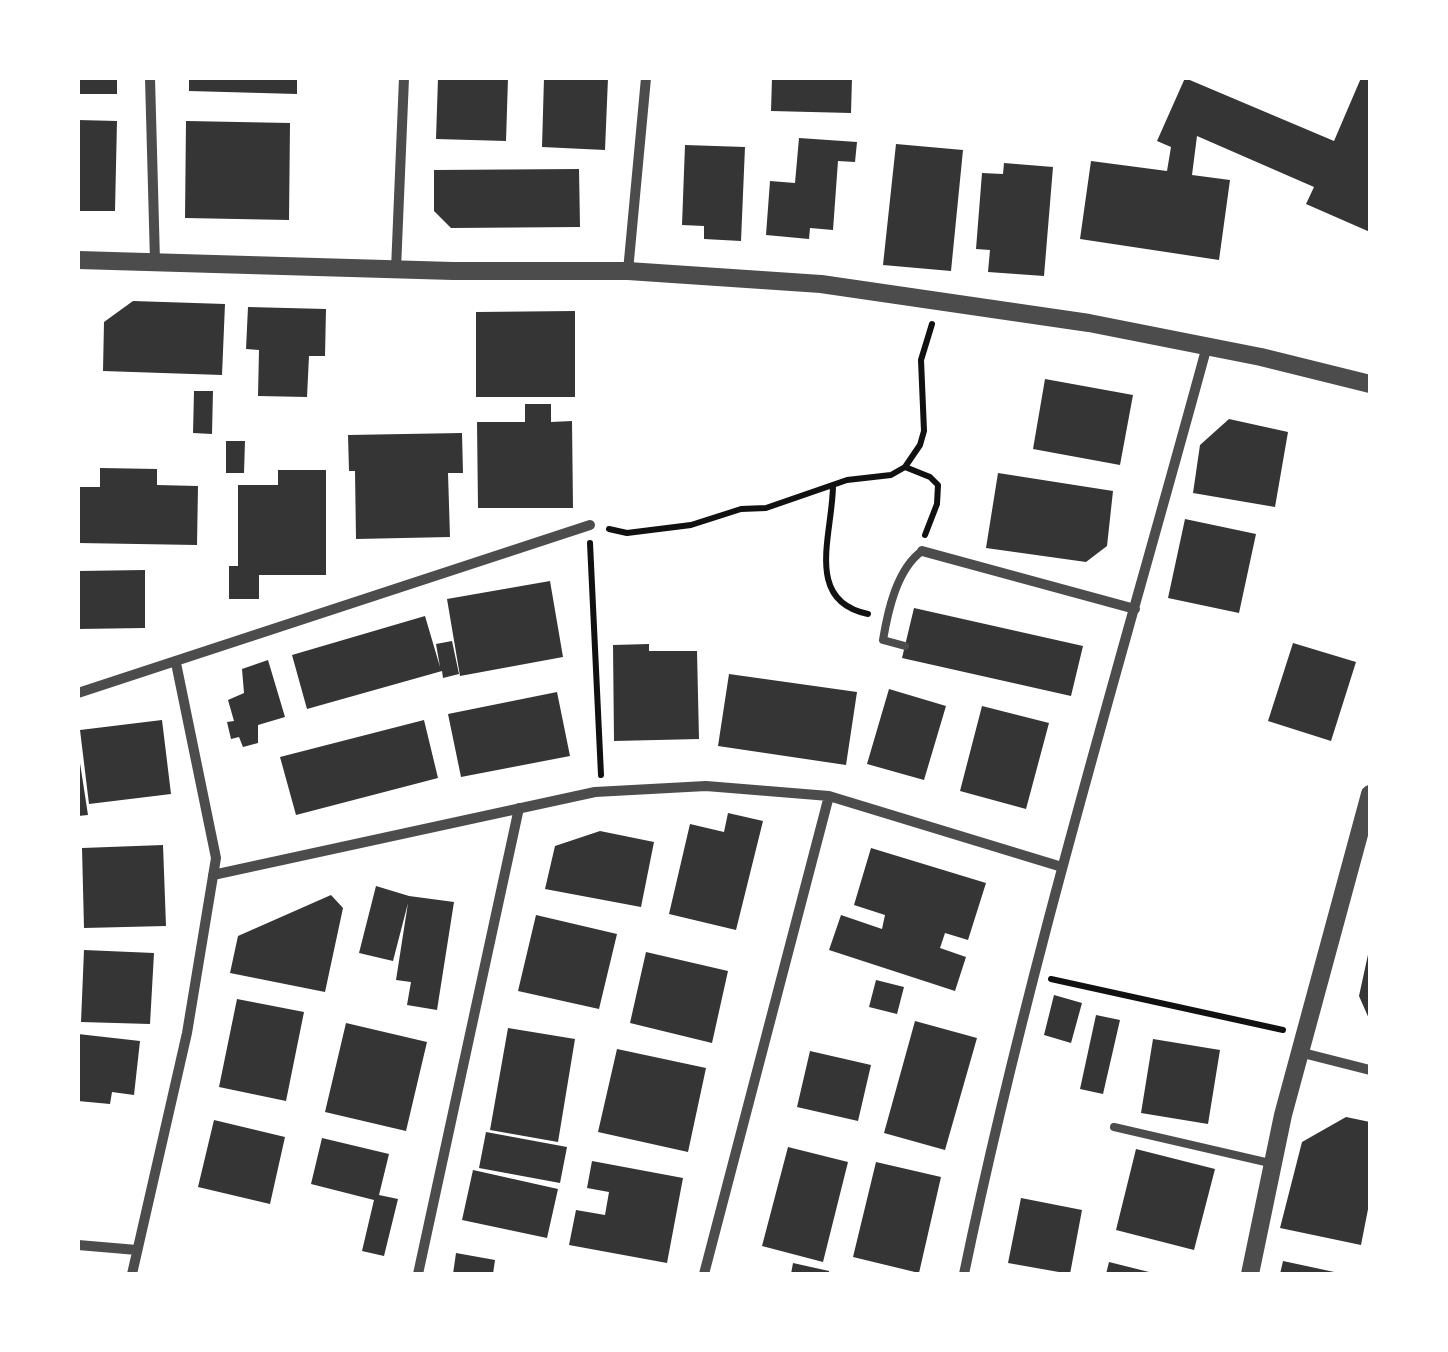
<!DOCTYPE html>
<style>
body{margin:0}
#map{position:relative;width:1448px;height:1352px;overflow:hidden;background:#fff;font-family:"Work Sans",sans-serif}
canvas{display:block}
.frame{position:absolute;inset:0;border:80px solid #fff;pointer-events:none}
</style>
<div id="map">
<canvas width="1448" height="1352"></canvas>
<div class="frame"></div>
</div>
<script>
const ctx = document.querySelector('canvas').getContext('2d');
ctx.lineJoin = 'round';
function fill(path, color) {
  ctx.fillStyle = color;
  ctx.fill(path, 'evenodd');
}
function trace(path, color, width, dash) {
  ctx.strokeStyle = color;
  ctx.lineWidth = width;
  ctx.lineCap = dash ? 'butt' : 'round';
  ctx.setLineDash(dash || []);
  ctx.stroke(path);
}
fill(new Path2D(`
 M78,78H117V94H78Z
 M189,78H297V94L189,91Z
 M438,78H508L506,141L436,139Z
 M544,78H608L605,150L542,147Z
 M772,78H852L851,113L771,111Z
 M1185,78L1334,141L1361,78H1370V232L1306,204L1314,187L1197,136L1192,175L1230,180L1219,260L1080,239L1091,161L1167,171L1171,147L1157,141Z
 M78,120L117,121L115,211H78Z
 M186,121L290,123L289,220L185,218Z
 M799,138L857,142L855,162L838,161L833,230L810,228L809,239L766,235L770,181L795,183Z
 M896,144L963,150L951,271L883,265Z
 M685,145L745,147L741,241L704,239V226L682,225Z
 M1004,163L1053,167L1044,276L988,272L990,250L976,249L982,173L1003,174Z
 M579,169L580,227L451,228L434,211V170Z
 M133,301L225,304L222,375L103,371L104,322Z
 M248,307L326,309L325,356H309L307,397L258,396L259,350L246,349Z
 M575,311V397H476V312Z
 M1045,379L1133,395L1120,465L1033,449Z
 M194,391H213L212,434L193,433Z
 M525,404H551V422L572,421L573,508H478L477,422H525Z
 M1229,419L1288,432L1275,507L1193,493L1200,445Z
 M462,433L463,473H448L450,537L356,539L355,471H349L348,435Z
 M226,441H245L244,473H226Z
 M100,468L157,469V485L198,486L197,545L78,543V487H100Z
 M278,470H326V575H259V599H229V566H238V485H278Z
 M998,473L1113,491L1107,546L1086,562L986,548Z
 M1185,519L1256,534L1239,613L1168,598Z
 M145,570V628L78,629V571Z
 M550,581L563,657L460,676L447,599Z
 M914,608L1083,646L1071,696L902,658Z
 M425,616L440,667L436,644L452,641L459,674L443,678L442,671L307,709L292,655Z
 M1293,643L1356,662L1331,741L1268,721Z
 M649,644V651H697L699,739L614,741L613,645Z
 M268,660L285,717L258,725V743L243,747L239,737L231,739L227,722L234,721L228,700L244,693L242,669Z
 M729,674L857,692L846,765L718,746Z
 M889,689L946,706L924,780L867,764Z
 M557,692L570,756L461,777L448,714Z
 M982,706L1049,723L1026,809L960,791Z
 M162,720L171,794L89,804L80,730Z
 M424,720L438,778L296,815L280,757Z
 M78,750L88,815L78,816Z
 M728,813L763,821L736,930L669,914L690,824L724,832Z
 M600,831L654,842L641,907L545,889L555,846Z
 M163,845L166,926L84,928L82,848Z
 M871,848L986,883L968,940L945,933L940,948L966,957L955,991L829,950L841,915L882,929L885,915L854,905Z
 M376,886L409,896L454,902L437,1010L407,1005L411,982L396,980L408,903L393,961L359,953Z
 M331,895L343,908L325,992L230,973L238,936Z
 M536,915L617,934L599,1009L518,991Z
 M84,950L154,953L150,1024L81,1022Z
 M1369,950L1370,951V1021L1359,996Z
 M646,952L728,971L712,1043L630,1023Z
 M876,980L904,987L897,1014L869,1007Z
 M1054,995L1082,1003L1071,1043L1044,1035Z
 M237,999L304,1012L286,1101L219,1087Z
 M1096,1015L1120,1020L1103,1094L1080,1089Z
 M915,1021L977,1038L945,1150L884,1133Z
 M346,1023L427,1042L406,1131L325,1112Z
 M508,1028L575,1039L558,1142L490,1130Z
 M78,1034L140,1041L134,1095L112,1092L110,1104L78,1101Z
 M1153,1039L1220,1050L1208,1124L1141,1113Z
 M617,1049L706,1068L688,1152L598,1132Z
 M810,1051L871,1065L858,1121L797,1107Z
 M1346,1117L1370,1122V1199L1361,1245L1280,1228L1302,1142Z
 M214,1120L285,1137L270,1204L198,1187Z
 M486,1132L567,1147L560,1183L479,1168Z
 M322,1138L389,1154L379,1195L398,1199L384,1256L362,1251L374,1200L311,1184Z
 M788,1147L848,1162L823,1262L762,1246Z
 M1136,1149L1215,1169L1194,1250L1116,1230Z
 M592,1161L683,1178L667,1263L569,1245L576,1210L605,1215L609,1192L587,1188Z
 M876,1162L941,1177L919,1273L853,1257Z
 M473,1170L558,1189L547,1238L462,1220Z
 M1021,1198L1082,1210L1070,1274L1008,1263Z
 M456,1253L495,1260L493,1274H453Z
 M1283,1261L1339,1273V1274H1280Z
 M1109,1262L1153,1273L1152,1274H1106Z
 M793,1263L829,1271V1274H791Z`), '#353535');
trace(new Path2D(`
 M905,467L930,477L938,485L937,504L925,535
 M833,485C833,533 803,601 868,614
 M609,529L627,533L691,525L741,509L766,508L847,480L891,475L905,467L920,445L924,431L921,360L932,324
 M590,543L601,775
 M1051,979L1283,1030`), '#111', 6);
trace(new Path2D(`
 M905,646L883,640C888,610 897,569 922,551
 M1114,1127L1274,1164`), '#4c4c4c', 8);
trace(new Path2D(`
 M150,78L155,261
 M396,269L404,78
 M628,271L646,78
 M922,551L1135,609
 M78,693L590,525
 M213,875L595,792L706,786L829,796L1062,867
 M1299,1052L1370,1070
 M78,1245L137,1250
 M132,1274L187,1033L216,858L176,663
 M418,1274L519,808
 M704,1274L829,796
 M964,1274C1029,961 1123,655 1207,346`), '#4c4c4c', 10);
trace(new Path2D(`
 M78,260L453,271H628L821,284L1089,323L1261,357L1370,384
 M1250,1274L1283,1115L1370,794`), '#4c4c4c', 18);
</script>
